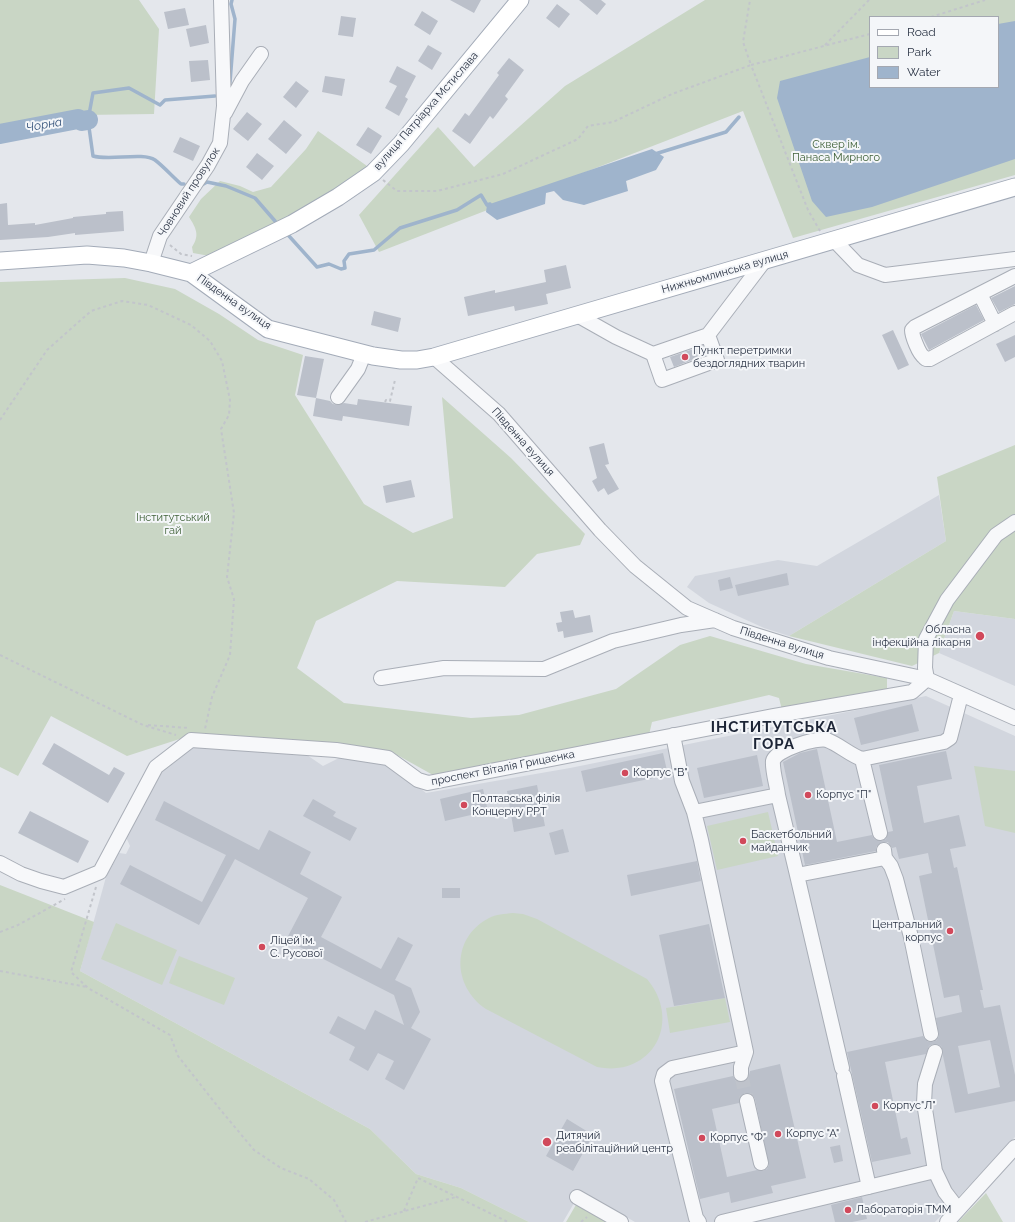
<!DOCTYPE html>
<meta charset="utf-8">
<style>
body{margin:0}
#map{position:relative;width:1015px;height:1222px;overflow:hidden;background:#e4e7ec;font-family:Raleway,sans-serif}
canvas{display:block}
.legend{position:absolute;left:869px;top:16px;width:130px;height:72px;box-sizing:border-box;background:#f4f6f9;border:1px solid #a4a8b1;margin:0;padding:5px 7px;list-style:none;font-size:12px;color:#2b3445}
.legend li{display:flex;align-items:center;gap:8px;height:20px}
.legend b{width:20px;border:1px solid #a4a8b1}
</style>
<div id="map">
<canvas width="1015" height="1222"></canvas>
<ul class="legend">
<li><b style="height:5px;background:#fff"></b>Road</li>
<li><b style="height:11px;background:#c9d6c5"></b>Park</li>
<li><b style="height:11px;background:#9fb4cc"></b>Water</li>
</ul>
</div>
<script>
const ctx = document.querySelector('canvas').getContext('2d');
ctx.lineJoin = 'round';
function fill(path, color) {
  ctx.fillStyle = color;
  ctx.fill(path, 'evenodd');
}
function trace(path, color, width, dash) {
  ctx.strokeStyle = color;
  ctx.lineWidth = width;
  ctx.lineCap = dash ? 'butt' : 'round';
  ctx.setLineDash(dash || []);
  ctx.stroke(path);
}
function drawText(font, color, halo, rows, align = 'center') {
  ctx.font = font + ' Raleway,sans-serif';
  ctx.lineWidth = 4;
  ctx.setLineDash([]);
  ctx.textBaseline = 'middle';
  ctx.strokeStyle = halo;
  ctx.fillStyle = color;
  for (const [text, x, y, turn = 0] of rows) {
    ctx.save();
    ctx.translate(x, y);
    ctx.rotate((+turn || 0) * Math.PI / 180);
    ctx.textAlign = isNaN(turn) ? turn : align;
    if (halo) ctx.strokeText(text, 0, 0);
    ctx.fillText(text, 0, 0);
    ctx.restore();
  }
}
fill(new Path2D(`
 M939,495L946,541L789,636L764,628L709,603L687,587L695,576L778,560L817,566Z
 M954,611L1015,619V686L939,653Z
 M926,696L1015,736V1137L935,1222H635L581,1191L563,1222H529L461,1188L416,1174L370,1129L80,971L106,877L119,853L126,854L130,846L126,837L162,767L194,745L304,753L323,766L345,755L389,764L426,793L570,768Z`), '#d2d6de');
fill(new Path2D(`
 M0,0H139L159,29L154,114L84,115L0,131Z
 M705,0H1015V175L793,238L743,111L379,252L359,215L438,127L474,167L565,86ZM870,17H998V87H870Z
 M318,131L367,166L334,191L215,257L193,253L192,247C200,235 196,228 189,217L201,199L220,181L240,186L253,192L271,187L306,149Z
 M125,278L175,289L219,314L258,340L303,355L295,395L364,504L413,533L453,518L442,397L511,458L585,534L580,545L537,554L505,587L397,581L316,621L297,668L344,703L471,718L519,715L616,689L680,645L710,636L806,664L887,678V692L782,710L779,698L769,695L652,722L649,735L433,775L390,751L211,736L192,735L127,756L51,716L18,776L0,767V282Z
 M1015,445V619L954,611L939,653L912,666L789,636L946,541L937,477Z
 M974,766L1015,771V833L985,826Z
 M768,812L778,856L717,870L707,826Z
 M0,885L94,922L80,971L370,1129L416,1174L461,1188L529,1222H0Z
 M513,913L523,914L537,919L647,979C683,1022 652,1078 597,1067L486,1009C452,986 451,938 489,918C496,914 504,914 513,913Z
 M116,923L177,950L162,985L101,959Z
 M179,956L235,978L224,1005L169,983Z
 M725,998L730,1022L670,1033L666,1008Z
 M986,1193L1003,1222H958Z
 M577,1203L609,1222H566Z`), '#c9d6c5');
fill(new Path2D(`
 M1015,21V159L872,207L826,217L812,201L777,98L780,81L870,57V87H998V24Z
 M652,149L664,157L656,170L626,181L628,191L584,205L563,200L554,191L546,193L545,204L497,220L486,212L487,205Z`), '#9fb4cc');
trace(new Path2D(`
 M230,82L235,19L231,4L232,0
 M655,154L726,132L739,117
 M184,184H181C173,177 163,166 155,160C143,152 109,161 93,156L88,120L93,93L129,88L160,105L165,100L215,96
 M200,186L207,182L226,186L255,198L275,221
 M289,236L317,267L329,264L341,269L345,268L344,261L349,254L374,250L400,228L457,210L481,195L487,205L490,204`), '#9fb4cc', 3.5);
trace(new Path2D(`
 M0,134L78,119L82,121L88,120`), '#9fb4cc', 20);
fill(new Path2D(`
 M450,0H481L474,13Z
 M579,0H601L606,4L597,15Z
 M557,4L570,14L559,28L546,18Z
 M185,8L189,25L168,29L164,12Z
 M422,11L438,21L430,35L414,25Z
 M341,16L356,18L353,37L338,35Z
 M206,25L209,43L190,47L186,29Z
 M428,45L442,53L432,70L418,61Z
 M509,58L524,70L505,96L508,99L493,119L490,116L470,144L452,131L465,113L469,116L499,75L497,73Z
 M208,60L210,80L191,82L189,61Z
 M397,66L416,76L405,97L408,99L399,116L385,108L397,86L389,82Z
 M325,76L345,79L342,96L322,92Z
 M296,81L309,91L296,108L283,97Z
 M247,112L262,124L248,141L233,129Z
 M284,120L302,135L286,154L268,139Z
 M368,127L382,136L371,154L356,145Z
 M180,137L200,146L193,161L173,152Z
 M257,153L274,166L262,180L246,167Z
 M7,203L8,225L35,223V225L73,218V217L106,214V212L123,211L124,231L75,235V233L48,237L0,240V204Z
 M566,265L571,288L546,294L548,304L515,311L514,306L468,316L464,297L495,290V293L546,282L544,270Z
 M1015,286V304L999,312L991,298Z
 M976,305L984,320L929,350L921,334Z
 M374,311L401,318L398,332L371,325Z
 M893,330L909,365L898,370L882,335Z
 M1015,335V357L1005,362L996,344Z
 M702,346L705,355L674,367L670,357Z
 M305,356L324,359L316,398L297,395Z
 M316,398L330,401L333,404L338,405L344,403L357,405L358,399L412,406L409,426L343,416L342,421L313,416Z
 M604,443L609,464L605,465L619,489L608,495L604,488L598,492L592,481L597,478L589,447Z
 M411,480L415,497L386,503L383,486Z
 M787,573L789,585L738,596L735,585Z
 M730,577L733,588L720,591L718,580Z
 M573,610L575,618L590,615L593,632L564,638L563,631L558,632L556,623L562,622L560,612Z
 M912,704L919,731L861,745L854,718Z
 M54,743L109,775L114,767L125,773L108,803L42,764Z
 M817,749L837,842L872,835L874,839L882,841L886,839L888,832L893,831L879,765L946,751L952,779L917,786L924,823L959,815L966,846L950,849L954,868L957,867L983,990H980L984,1008L1000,1005L1015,1075V1101L955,1113L943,1056V1051L941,1046L937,1044H933L929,1046L926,1054L885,1062L901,1139L907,1137L911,1154L872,1162L847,1052L923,1036L928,1042H933L937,1040L939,1036L936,1018L962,1012L959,995L944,998L919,876L932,873L928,853L899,859L896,847L892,848L888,842H883L879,844L876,847V851L805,865L783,762L800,753ZM990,1040L1000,1087L968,1094L958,1046Z
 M663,753L668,775L586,792L581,771Z
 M757,755L763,786L704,798L697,768Z
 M537,785L545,826L514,832L507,791Z
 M483,789L488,811L445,821L440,799Z
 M313,799L336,812L333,816L357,828L350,841L303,816Z
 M164,801L259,850L269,830L311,852L300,874L342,897L321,937L381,969L398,937L413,945L395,980L411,988L420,1012L411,1028L431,1039L404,1090L385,1079L394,1061L378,1053L368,1071L349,1060L355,1047L329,1033L338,1016L365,1030L375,1010L404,1025L394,995L286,940L308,898L235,859L199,925L120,884L130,865L202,902L226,855L155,820Z
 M30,811L89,841L78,863L18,833Z
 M563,829L569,852L555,855L549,833Z
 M697,861L701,881L631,896L627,875Z
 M442,888H460V898H442Z
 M709,924L725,998L674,1006L659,935Z
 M780,1064L806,1178L771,1186L773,1193L731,1203L729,1192L700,1199L674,1089L733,1076L736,1081L741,1082L748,1079L750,1071ZM745,1093H750L753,1096L755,1099L769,1165L767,1169L763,1171L757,1170L727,1177L712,1109L739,1103V1098Z
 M567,1119L593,1135L573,1171L546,1156Z
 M840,1145L843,1161L834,1163L830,1147Z
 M862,1197L867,1219L852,1222H835L831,1205Z`), '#bbc0ca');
trace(new Path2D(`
 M741,1074L747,1101`), '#bfc3cb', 14, [14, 7]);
const minor = new Path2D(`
 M225,113L242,81L261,54
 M834,240L858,265L885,275L1015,259
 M151,263L160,236L208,165L220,143L224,106L221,0
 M1015,276L915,327L912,330C912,336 919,354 924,357C926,360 927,359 930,359L1015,313
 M980,294L995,324
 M577,315L616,337L653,354L708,335L765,260
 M653,354L662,380L717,360L708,335
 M434,357L499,414L600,530L635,566L687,608L733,628L829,658L927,679L1015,718
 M338,397L358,369L364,354
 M381,678L444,668L544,669L613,641L681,625L715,620
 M927,679L925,668L926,639L947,600L996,535L1015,522
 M673,735L682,781L694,812L701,840L746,1052L741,1067V1074
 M862,759L880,833
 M778,795L797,875L885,858
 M694,812L778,795C777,786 772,770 773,761C775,750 817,737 827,740C840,745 850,755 862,759L944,742L950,738L961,695
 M884,850L885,858L891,866L896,879L911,937L931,1034
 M0,863L21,874L41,881L64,887L100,872L156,767L191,740L336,750L388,758L418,780L428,783L773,716L912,692L927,679
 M797,875L842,1068
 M935,1052L925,1084L924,1103L935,1171L945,1192L958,1209
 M844,1076L869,1187
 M747,1101L761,1163
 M577,1197L621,1222
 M699,1222L696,1218L662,1081L664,1074L672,1068L746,1052
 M722,1222L935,1171
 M947,1222L1015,1147`);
const major = new Path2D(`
 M0,261L87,255L124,258L151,263L191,273L268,329L373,356L401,360H417L434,357L1015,187
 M191,273L292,224L338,197L373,173L401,144L520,0`);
trace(minor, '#a9aeb7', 16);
trace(major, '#a3abb8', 19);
trace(new Path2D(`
 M931,17L985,0
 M825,45L869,0
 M383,180L397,191H437L503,174L578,139L588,126L613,122L672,94L751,65L743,42L750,0
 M820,231L808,210L751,65L870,34
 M170,245L181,254L192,256
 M385,402L386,400L390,401L395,380
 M0,420L47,350L91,311L122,301L148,305L191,325L210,341L222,361L230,400L229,415L221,429L234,513L227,577L234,599L230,655L212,697L205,729
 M0,655L143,725L176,735
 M148,725L189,728
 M96,887L71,972L88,988L170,1035L178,1056L219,1108L254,1150L281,1168L309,1179L334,1200L346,1222
 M0,932L18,925L65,899
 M0,971L87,987
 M404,1211L418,1178L508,1222
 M365,1222L456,1197
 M581,1222L587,1217`), '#c2c5cb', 2, [3, 3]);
trace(minor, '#f7f8fa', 14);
trace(major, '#fff', 17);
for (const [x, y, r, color] of [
 [685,357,4,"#d1495b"],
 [980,636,5,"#d1495b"],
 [625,773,4,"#d1495b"],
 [808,795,4,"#d1495b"],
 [464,805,4,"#d1495b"],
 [743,841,4,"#d1495b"],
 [950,931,4,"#d1495b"],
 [262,947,4,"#d1495b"],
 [875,1106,4,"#d1495b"],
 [778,1134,4,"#d1495b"],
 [702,1138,4,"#d1495b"],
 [547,1142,5,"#d1495b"],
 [848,1210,4,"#d1495b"]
]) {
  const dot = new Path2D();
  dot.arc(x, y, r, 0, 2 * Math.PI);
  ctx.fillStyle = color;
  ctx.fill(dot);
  trace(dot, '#f4f6f9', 1.5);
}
drawText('11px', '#2b3445', '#f4f6f9', [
 ["вулиця Патріарха Мстислава",426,111,-49],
 ["Човновий провулок",189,192,-57],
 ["Нижньомлинська вулиця",725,272,-16],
 ["Південна вулиця",234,302,35],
 ["Південна вулиця",523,442,48],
 ["Південна вулиця",782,643,17],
 ["проспект Віталія Грицаєнка",503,768,-11]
]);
drawText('11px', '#3f6138', '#f4f6f9', [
 ["Сквер ім.",836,145],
 ["Панаса Мирного",836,158],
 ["Інститутський",173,518],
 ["гай",173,531]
]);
drawText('11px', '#2b3445', '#f4f6f9', [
 ["Пункт перетримки",693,351],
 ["бездоглядних тварин",693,364],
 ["Обласна",971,630,"right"],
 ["інфекційна лікарня",971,643,"right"],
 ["Корпус \"В\"",633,773],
 ["Корпус \"П\"",816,795],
 ["Полтавська філія",472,799],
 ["Концерну РРТ",472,812],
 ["Баскетбольний",751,835],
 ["майданчик",751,848],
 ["Центральний",942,925,"right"],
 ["корпус",942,938,"right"],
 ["Ліцей ім.",270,941],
 ["С. Русової",270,954],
 ["Корпус\"Л\"",883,1106],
 ["Корпус \"А\"",786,1134],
 ["Дитячий",556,1136],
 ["реабілітаційний центр",556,1149],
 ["Корпус \"Ф\"",710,1138],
 ["Лабораторія ТММ",856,1210]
], 'left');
drawText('italic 12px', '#34527a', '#f4f6f9', [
 ["Чорна",44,125,-10]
]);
ctx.letterSpacing = '1px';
drawText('bold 15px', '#1d2536', '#f4f6f9', [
 ["ІНСТИТУТСЬКА",774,727],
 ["ГОРА",774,744]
]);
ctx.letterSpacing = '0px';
</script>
